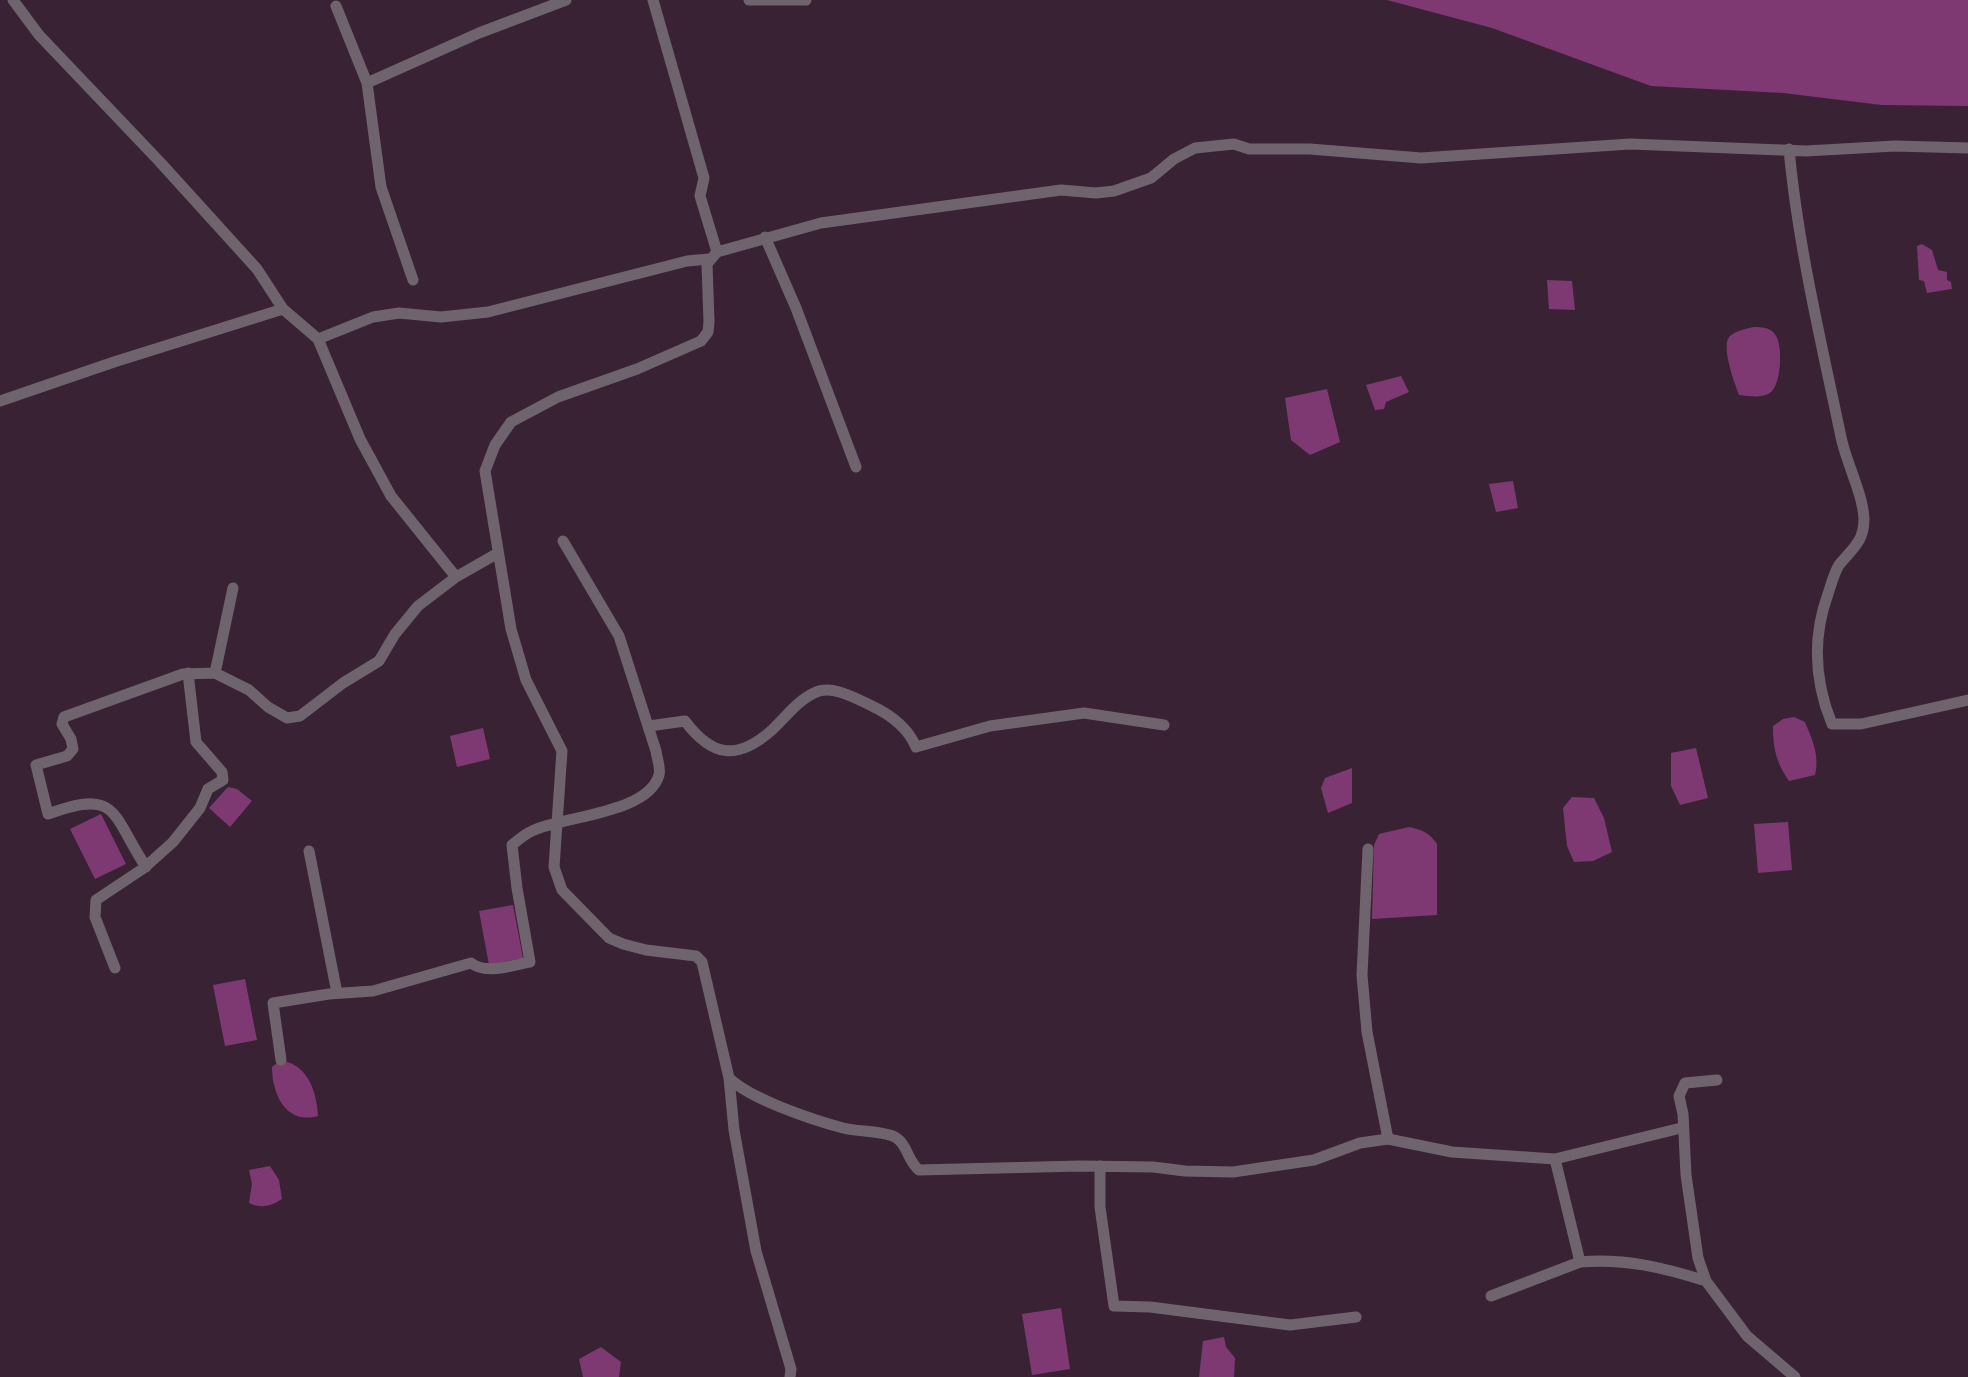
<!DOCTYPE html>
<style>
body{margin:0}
canvas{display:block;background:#382234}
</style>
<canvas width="1968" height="1377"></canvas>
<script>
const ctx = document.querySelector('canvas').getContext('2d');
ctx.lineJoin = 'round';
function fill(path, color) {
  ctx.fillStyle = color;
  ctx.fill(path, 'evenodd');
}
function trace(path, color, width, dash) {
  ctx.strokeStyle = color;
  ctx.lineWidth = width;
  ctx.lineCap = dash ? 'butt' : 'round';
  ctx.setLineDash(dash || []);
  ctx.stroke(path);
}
fill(new Path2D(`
 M1387,0H1968V106L1882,105L1783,93L1651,86L1492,28Z
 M1922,244L1932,250L1938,270L1947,272V280L1951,282L1952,289L1927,293L1924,281L1919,280L1917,246Z
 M1547,280L1572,281L1575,310L1549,309Z
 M1753,327C1762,327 1771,327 1776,336C1783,347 1781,384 1771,392C1762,399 1750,396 1739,395C1735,385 1721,347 1729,337C1734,331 1746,329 1753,327Z
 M1401,376L1409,392L1386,402L1384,409L1375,410L1366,385Z
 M1327,389L1340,442L1310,455L1291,440L1285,398Z
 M1513,481L1518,508L1496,512L1489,484Z
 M1794,717L1805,722C1812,739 1820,756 1815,775L1789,781C1776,762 1773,748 1773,726L1783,719Z
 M483,728L490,759L457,767L450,736Z
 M1696,748L1708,798L1680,805L1671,786V753Z
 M1352,768V803L1328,813L1321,788L1325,778Z
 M228,787L237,789L252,801L230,827L209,808Z
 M1572,797L1594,798L1604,818L1612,852L1593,861L1574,862L1567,846L1563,808Z
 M101,814L126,864L95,879L70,829Z
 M1788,822L1792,870L1758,873L1754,824Z
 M1409,827C1422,830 1429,832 1437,844V915L1372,919L1374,845L1379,834Z
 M513,905L523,958L489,965L479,911Z
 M245,979L257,1040L225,1046L213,985Z
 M287,1062C309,1068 317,1094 318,1116C286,1125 272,1094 272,1067L277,1063Z
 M270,1166L279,1180L282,1199C271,1206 262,1209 249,1203L252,1184L249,1170Z
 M1061,1308L1070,1369L1032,1375L1022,1314Z
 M1224,1337L1226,1347L1235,1358L1234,1377H1199L1203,1341Z
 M601,1347L621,1362L619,1377H583L579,1359Z`), '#7e3973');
trace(new Path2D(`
 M13,0L39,35L159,161L257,269L283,309L318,339L360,439L391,496L456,577
 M653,0L704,178L700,196L717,252
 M749,0H806
 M336,6L367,83L381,187L413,280
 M367,83L479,33L566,0
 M1789,149C1798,246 1821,341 1841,437C1846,462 1863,494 1864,519C1864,542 1852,549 1839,565C1834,573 1831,585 1828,594C1812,638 1814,680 1832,724H1861L1968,700
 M765,237L796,308L856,467
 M318,339L373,317L399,313L441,317L488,312L687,261L709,259
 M0,401L114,362L283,309
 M215,673L233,588
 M649,726L685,721C712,757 737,761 772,730C785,718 797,701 814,693C832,684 855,698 872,706C891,715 908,728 916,747L990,726L1084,713L1164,725
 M1368,849L1362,975L1367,1032L1388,1139L1452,1152L1555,1159L1681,1128
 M309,851L337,993
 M146,867C111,814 119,788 48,814L36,765L67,756L73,749L71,739L62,724L64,717L183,674L215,673L249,690L268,707L287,718L300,716L343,683L379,661L395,634L418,606L456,577L498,553
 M115,968L95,917L96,900L144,868L173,842L200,808L208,789L223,780L222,772L196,742L188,673
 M281,1060L273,1003L329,994L373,991L471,963C486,975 513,965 530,962L517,888L512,845C518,840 525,834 532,831C563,816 648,814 659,775C661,768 657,759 656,751L619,636L563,541
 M729,1078C750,1099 813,1120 843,1128C859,1132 877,1130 893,1136C908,1143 907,1161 919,1170L1080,1166L1153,1167L1185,1171L1233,1172L1314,1160L1360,1143L1388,1139
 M1717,1080L1685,1083L1679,1096L1683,1114L1686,1175L1698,1258L1706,1281L1747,1336L1795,1377
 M1555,1159L1580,1262C1625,1258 1665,1268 1706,1281
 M1100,1166V1207L1114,1306L1150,1307L1290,1325L1356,1317
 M1491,1296L1580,1262
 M790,1377L791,1369L756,1251L734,1130L729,1078L702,962L696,956L646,950L623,944L609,938L562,890L554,867L562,751L526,680L511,629L485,471L495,445L511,422L558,397L637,369L701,341L708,332L709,322L707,264L717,252L821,223L1061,190L1096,193L1114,191L1151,178L1174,159L1195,148L1234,144L1249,149H1310L1421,158L1630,144L1806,151L1895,146L1968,148`), '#6f646d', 11);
</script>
